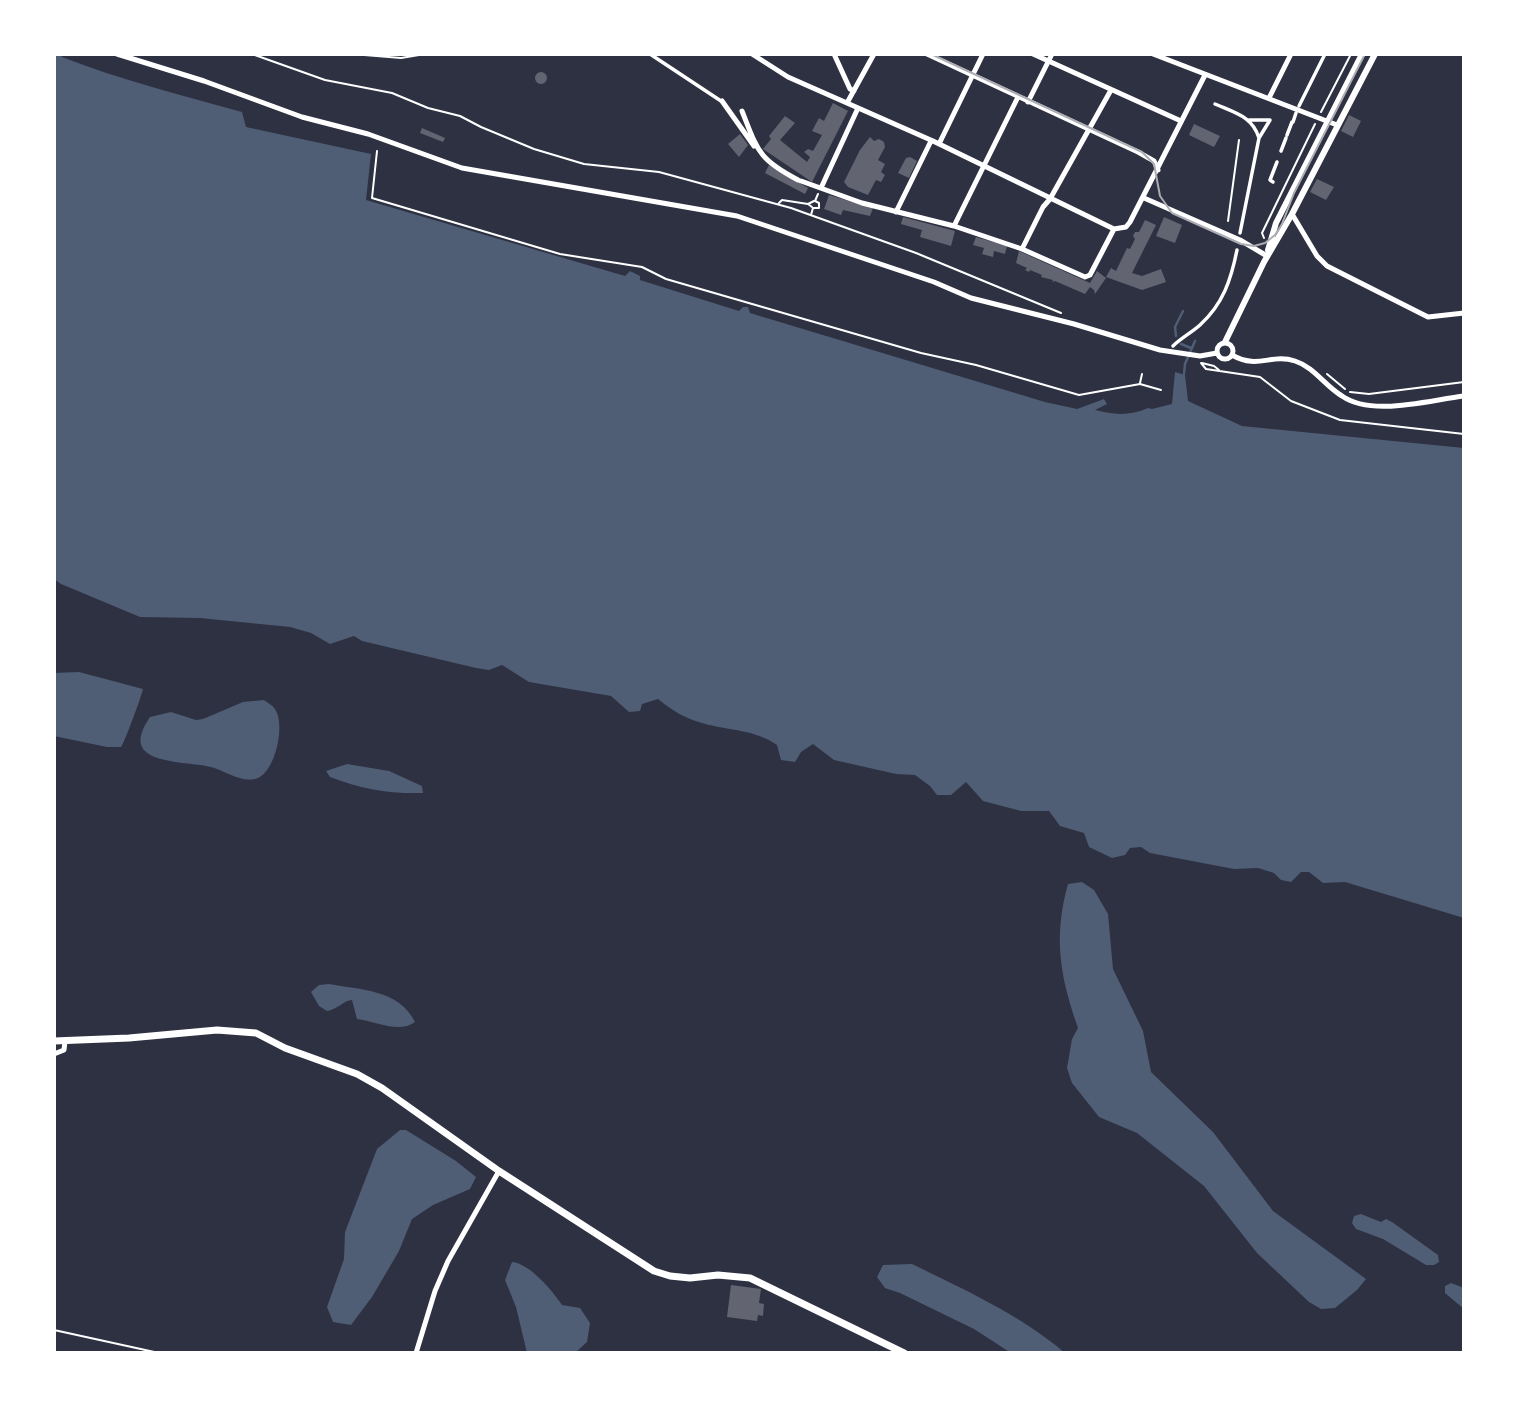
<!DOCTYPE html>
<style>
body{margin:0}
#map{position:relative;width:1518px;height:1407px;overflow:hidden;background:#2d3142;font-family:Karla,sans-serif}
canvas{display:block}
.frame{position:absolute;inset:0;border:56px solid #fff;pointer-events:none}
</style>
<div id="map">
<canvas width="1518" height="1407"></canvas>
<div class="frame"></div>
</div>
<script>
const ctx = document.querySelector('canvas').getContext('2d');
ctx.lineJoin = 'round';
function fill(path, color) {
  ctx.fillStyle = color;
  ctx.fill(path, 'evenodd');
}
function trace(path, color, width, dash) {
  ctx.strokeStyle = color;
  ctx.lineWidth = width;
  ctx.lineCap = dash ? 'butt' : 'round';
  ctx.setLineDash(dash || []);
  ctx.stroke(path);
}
fill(new Path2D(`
 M54,54H60L62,57C121,80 181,95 242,112L246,127L371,154L366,200L625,276L630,271L640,276V280L739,311L743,307H748L750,313L1045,402L1077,409L1104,399L1107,404L1095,410C1114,415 1130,416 1148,408L1152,409L1172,404L1175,372L1185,375L1188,401L1242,426L1464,448V918L1345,882L1323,883L1309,872H1301L1291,882L1281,880L1274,873L1258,868L1234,869L1150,853L1141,847L1130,848L1125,855L1112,858L1089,847L1084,833L1060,826L1049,811H1021L983,801L966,782L951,795H937L930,786L915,775L896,774L834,760L813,744L801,752L795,762L781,760L777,745C754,729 729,731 702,723C686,719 671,710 658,699L642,704L640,711L629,712L611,696L529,682L502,665L489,670L476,668L362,641L354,636L330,644L311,633L290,627L200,618L140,617L61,584L54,579Z
 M79,672L143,689C142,695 124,744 121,747H107L54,736V673Z
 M264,700C268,703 274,706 276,711C285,727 275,771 258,778C242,784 226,771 211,767C182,760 116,766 150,717L171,712L196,720L203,719L243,702Z
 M347,764L389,771L422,786L423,793C390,794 361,789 330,777L326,771Z
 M1082,882L1094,890L1108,914L1113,969L1143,1031L1151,1072L1213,1132L1273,1211L1366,1279L1357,1290L1335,1308L1321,1309L1309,1302L1257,1253L1204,1186L1137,1133L1099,1117L1072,1083L1067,1068L1072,1039L1078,1028C1060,977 1053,937 1068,884Z
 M329,984C360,990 399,989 415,1022C399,1034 375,1021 357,1019L352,1000C344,1000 337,1010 327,1011L319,1006L311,992L319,985Z
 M400,1130H406L456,1161L476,1177L470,1189L433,1205L412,1219L399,1251L372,1297L351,1325L333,1322L327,1307L344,1259L345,1232L377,1149Z
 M1361,1214L1381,1222L1386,1219L1392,1222L1438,1255L1439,1262L1434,1265H1426L1383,1239L1356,1229L1352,1223L1354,1216Z
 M512,1262C529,1263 553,1291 562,1305L580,1308L590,1323L587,1342L575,1353H527L516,1307L505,1280Z
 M912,1264C965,1290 1019,1314 1065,1353H1011L974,1329L900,1293L885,1288L877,1277L883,1265Z
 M1451,1283L1464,1288V1309L1445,1293V1286Z`), '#4f5d75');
trace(new Path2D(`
 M1176,336L1175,327L1183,311
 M1181,344L1191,348
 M1184,374L1185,364L1195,341`), '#4f5d75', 2.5);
fill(new Path2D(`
 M535 78a6 6 0 1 1 12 0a6 6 0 1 1-12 0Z
 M833,103L848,111L812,182L763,149L771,139L769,136L785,116L795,123L780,140L807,162L810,157L804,152L808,149L813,151L822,135L812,131L819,118L824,121Z
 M1349,115L1361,121L1353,137L1341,131Z
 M1194,124L1220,136L1214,147L1189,135Z
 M422,128L445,138L443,142L420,133Z
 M740,134L748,145L739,157L728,144Z
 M870,137L874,141L879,139L884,142L885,147L878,160L885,164L881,172L885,175L881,182L876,180L868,195L848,187L844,182L860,150Z
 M910,157L917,161L909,178L898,173L906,158Z
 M769,165L808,188L805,194L765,173Z
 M1317,179L1334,187L1326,200L1310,192Z
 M829,195L873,208L870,216L843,210L841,215L824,209Z
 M903,217L955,231L951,246L920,237L922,230L901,224Z
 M1164,217L1182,225L1175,243L1156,236Z
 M1145,220L1156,225L1132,273L1142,276L1161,269L1166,282L1142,290L1106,277L1111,268L1116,271L1127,248L1130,249L1135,239L1133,236L1135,232H1139Z
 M976,237L1007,246L1005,254L994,251L993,257L982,254L984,248L973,245Z
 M1019,251L1090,283L1097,271L1106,278L1095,294L1094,290L1090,287L1085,294L1055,281L1052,282L1053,280L1041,277L1042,275L1030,270L1029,272L1025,270L1027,268L1016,263Z
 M731,1285L761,1289L759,1303L764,1304L763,1316L758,1315L757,1321L727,1317Z`), '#626471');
trace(new Path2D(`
 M252,54L325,80L392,93L428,108L460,116L481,127L534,149L584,164L659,172L791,208L916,253L1061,313
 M352,54L401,58L425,54
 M1321,112L1351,54
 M377,151L372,198L560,254L642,267L666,279L921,353L976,365L1079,395L1140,384L1161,390
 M779,203L782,200L808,204
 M812,207L808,204L814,201
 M811,215L813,208H819V203L815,201L818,194
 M1228,221L1239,140
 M1264,238L1262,233L1315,124
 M1201,363L1206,369L1260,377L1291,401L1340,420L1464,434
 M1202,363L1214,366L1219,370
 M1327,374L1345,389
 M1140,383L1142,374
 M1350,392L1369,394L1464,382
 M54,1330L159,1353`), '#fff', 2);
trace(new Path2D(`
 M650,54L721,101
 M1215,104C1235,113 1252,116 1259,138L1240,233
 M1299,106L1325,54
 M1249,120H1270L1259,138
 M1293,122L1296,113
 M1287,135L1292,122
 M1281,151L1286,138
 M1273,182L1270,180L1277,162
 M1173,346C1181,338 1191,333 1200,325C1223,304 1231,280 1237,250`), '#fff', 3.5);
trace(new Path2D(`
 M117,54L204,81L302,117L368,134L462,168L737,216L934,282L971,298L1074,324L1160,350L1200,356L1217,353
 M752,54L788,77L933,141L1114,229
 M834,54L850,89L854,91
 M927,54L1138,152L1154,161L1158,170
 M1033,54L1181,121
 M1153,54L1337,125
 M1269,98L1291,54
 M722,101L754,146
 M1028,102L1052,54
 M847,103L874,54
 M742,111C758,151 758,159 798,180
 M939,144L983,54
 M801,181L862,203L954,226L1022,249L1085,277L1090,275L1114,229
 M821,188L858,108
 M1144,198L1240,240L1267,256
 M896,212L931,141
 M1292,214L1317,256L1327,266L1428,317L1464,313
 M954,226L1018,97
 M1114,229L1126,227L1130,222L1205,75
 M1022,249L1043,207L1050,199L1111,90
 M1217 351a8 8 0 1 1 16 0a8 8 0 1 1-16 0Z
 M1232,355C1258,370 1271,353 1295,361C1314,367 1325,386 1342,396C1372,417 1429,400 1464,396
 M54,1054L64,1050L65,1041
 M416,1353L435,1291L448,1261L499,1171`), '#fff', 5);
trace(new Path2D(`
 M1268,250L1276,223L1362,54
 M1225,342L1264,262L1292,214L1375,54`), '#fff', 6);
trace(new Path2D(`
 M54,1041L129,1038L217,1030L256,1033L285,1048L357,1074L382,1088L499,1171L654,1271L670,1276L690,1278L718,1275L750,1278L904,1353`), '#fff', 7);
trace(new Path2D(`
 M931,54L1142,152L1154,164L1160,196L1172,213L1241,244L1254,246L1265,243L1275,235L1282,224L1294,193L1365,54`), '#abadb3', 2);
</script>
